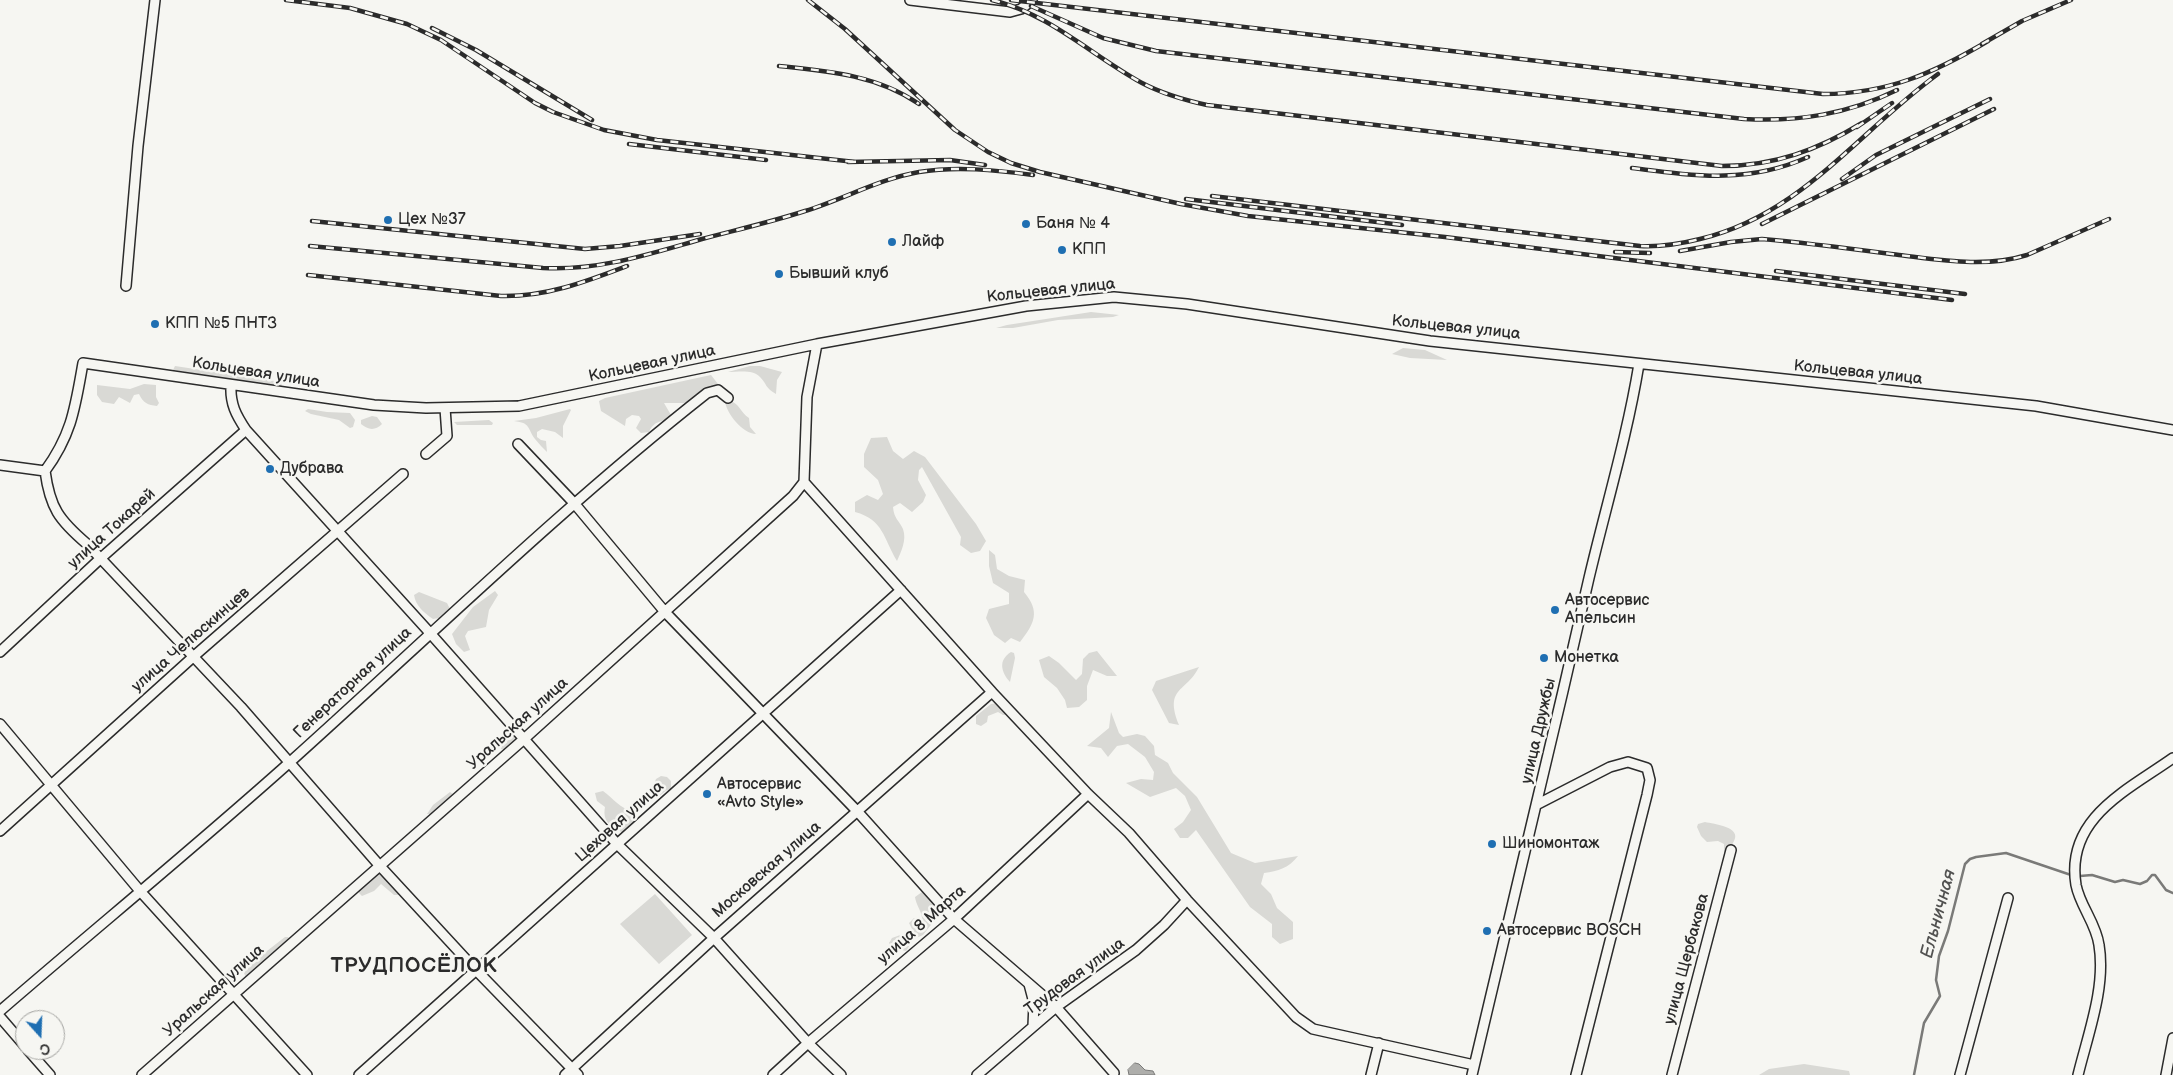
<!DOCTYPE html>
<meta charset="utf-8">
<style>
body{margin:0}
#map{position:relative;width:2173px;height:1075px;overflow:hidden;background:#f6f6f2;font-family:"Balsamiq Sans",sans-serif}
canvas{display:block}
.north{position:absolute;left:15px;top:1010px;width:50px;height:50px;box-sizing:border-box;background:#f6f6f2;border:1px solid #a5a5a2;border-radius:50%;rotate:160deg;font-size:14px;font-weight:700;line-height:20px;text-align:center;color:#2b2b2b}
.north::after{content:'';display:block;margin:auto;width:18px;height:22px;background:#1f6fb2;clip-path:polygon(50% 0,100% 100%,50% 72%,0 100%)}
</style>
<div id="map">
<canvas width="2173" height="1075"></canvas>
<div class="north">С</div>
</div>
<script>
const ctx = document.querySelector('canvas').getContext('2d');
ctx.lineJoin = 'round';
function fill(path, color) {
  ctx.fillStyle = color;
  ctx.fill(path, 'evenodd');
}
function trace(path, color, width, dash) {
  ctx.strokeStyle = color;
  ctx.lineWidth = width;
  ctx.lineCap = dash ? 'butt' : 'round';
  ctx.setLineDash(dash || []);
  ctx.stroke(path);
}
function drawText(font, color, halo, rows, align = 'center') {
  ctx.font = font + ' "Balsamiq Sans",sans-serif';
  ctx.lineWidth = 5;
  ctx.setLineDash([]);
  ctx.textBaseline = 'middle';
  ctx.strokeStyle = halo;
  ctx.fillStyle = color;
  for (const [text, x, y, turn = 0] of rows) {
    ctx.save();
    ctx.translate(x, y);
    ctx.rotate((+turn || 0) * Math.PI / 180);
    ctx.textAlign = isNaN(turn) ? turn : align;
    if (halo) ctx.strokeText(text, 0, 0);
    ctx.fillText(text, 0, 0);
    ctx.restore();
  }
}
fill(new Path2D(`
 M1091,312L1119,315L1113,317L1058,320L1013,328H996L1007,325Z
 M1403,348L1425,350L1447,360L1410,358L1392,354Z
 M175,366L281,382L282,387L173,370Z
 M750,366H760L782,372L777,380L776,394C765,388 767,384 760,377C753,369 738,372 728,372Z
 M711,375L718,384L715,389L686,403H664L671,415L669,418C659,423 654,421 649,432L641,433L636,428L641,419L639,416L632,415L626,419L625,426L601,411L599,401L605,398Z
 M144,384L156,385V397L159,403L157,406C148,405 143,403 139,394L134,395L130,403L119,397L114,404L102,402L97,395V385L130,389Z
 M729,400C740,404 740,412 749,418L750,427L756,434C743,434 726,413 725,401Z
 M308,409L327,412L350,413L355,420L353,427L350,428L339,420L311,414L305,411Z
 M570,409L571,410L563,426V438L555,432L542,429L537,432V437L541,440L546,441L547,452C543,448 539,444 535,439C527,428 531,423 514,421L536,418Z
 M372,416L377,417L382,424C375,431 368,430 361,424V420Z
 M489,420L493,423L492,425H457L454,422Z
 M887,437L893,451L903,459L914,451L925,457L976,524L986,541L980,551L971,553L960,545L961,537L922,467L919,470L918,480L926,495L923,502L912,512L900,503L893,507C894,519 899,520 903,529C907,540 901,552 897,561C883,538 884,520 855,512V502L867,495L878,500L883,494L878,480L864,467V454L871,438Z
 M989,550L995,555L997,569L1009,576L1025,580L1024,592C1041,612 1034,624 1020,642L1011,638L1005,643L994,635L986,618L989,609L1009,604V593L993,583L989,566Z
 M495,591L498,595L489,610L486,627L468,631L465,636L470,650L464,652L456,644L452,634L473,607Z
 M419,592L447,603L450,609C446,617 441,618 433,619C423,612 416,606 414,595Z
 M1097,651L1117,676H1107L1093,670L1087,686V700L1079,707L1067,708L1065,700L1057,688L1044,677L1039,660L1049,656L1059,663L1076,680L1082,674L1083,659L1089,653Z
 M1011,652L1014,653L1015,658L1010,682C1001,672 998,660 1011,652Z
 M1199,667C1186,693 1164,687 1179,725L1169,723L1152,690L1156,681Z
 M999,703L1009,715H1003L998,712L988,716L987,722L981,726L976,724V716L991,704Z
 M1111,712L1119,733L1123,737L1137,734L1145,736L1154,746L1155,755L1168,763L1173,773L1197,797L1231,853L1255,863L1298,856C1289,868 1278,871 1264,873L1261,884L1271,894L1277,908L1293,922V939L1280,944L1272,937V924L1250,907L1196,830L1188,838H1180L1174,829L1183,822L1191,810L1185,796L1176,788L1150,797L1126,783L1141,779L1153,780L1154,772L1145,757L1128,744L1117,746L1108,757L1101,748L1087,746L1109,728Z
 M511,732H514L518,738L516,742L504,750L501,749L500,744Z
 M661,776L667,777L671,781V789L667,790L658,797H649L656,779Z
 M603,791C613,798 622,811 633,810L636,814L632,828L623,833C612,826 602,823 605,807L597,801L595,793Z
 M450,792L453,794L451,799L431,814H427L433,805Z
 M1705,822C1714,824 1742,827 1734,841C1732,846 1727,850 1724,855V844L1718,841L1707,842L1701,836L1697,827L1698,824Z
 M378,872H382L401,895H394L381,884L374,891L362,896L359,893L358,888Z
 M922,892L936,904L938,916H933L934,921L923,935L914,939L906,951L901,950L900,946H891L889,943L892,938L903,934L911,935L913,931L909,923L914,918L919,919L922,918C921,910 916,905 915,897Z
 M655,894L692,935L659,964L620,924Z
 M285,937H288L290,940L246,978L244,973L254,961Z
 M1804,1064L1849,1071L1850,1075H1759L1769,1069Z`), '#d9d9d5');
const water = new Path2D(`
 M1135,1063L1139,1064L1145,1070L1153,1071L1155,1075H1129L1128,1070Z`);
fill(water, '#aeaeab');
trace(water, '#7a7a78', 1);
trace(new Path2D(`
 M2080,876L2092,875L2115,882L2123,880L2140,884L2147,881L2152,875H2155L2166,890L2173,893
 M1914,1075L1924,1023L1940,996L1936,980L1939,956L1948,931L1965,864L1970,859L1976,857L2006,853L2071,875`), '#7a7a78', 2.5);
const minor = new Path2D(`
 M910,0L1010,12L1021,9L1032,0
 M126,286L138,146L155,0
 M231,385C230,404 236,415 246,430L430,633L618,845L714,938L808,1043L841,1075
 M518,444L574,503L665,612L857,811L954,919L1056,1007L1114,1073
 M426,454L447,436L445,408
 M0,465L45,471
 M45,471C72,434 75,408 83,363L374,405L426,408L519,406L817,344L1026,306L1114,297L1187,304L1430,341L2036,406L2173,430
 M45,471C50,508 59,520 87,544L241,707L379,865L475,969L578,1075
 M804,482L992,692L1088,794L1129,833L1187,900L1296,1017L1313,1029L1474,1065
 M0,652L101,558L246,430
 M0,724L140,891L307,1075
 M1538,804L1610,767L1628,762L1647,768L1650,780L1647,795L1576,1075
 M0,831L193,657L403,474
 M1029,984L1034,1003L1033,1026
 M0,1011C96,928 195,847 290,762C428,638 561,508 707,393L718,390L728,398
 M0,1017L25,1046
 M28,1050L50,1075
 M142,1075L524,739L793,496L804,482L807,397L817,344
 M359,1075L901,590
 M565,1075L714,938L992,692
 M773,1075L808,1043L954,919L1088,794
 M977,1075L1056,1007L1136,950L1164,925L1187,900
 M1371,1075L1379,1043
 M1472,1075C1512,910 1551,744 1589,578C1606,506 1627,437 1639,364
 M1672,1075L1731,850
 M1960,1075L2008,898
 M2078,1075C2088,1034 2106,987 2099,945C2096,923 2080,906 2076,885C2065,818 2128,790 2173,758
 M2166,1075L2173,1038`);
trace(minor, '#2b2b2b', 12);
trace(minor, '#f6f6f2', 9);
const rail = new Path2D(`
 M286,0L350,8L407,24L441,40L535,103L553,112L604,130L657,140L855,162
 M808,0L845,29L955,130L988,152L1011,163L1040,172L1181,204L1248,216L1445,237L1952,300
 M992,0C1050,14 1091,55 1142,83C1163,94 1184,100 1207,105L1722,166C1774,166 1818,150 1862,123
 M1011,0L1823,94C1887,94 1934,73 1988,41
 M1031,6L1103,38L1156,51L1744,119C1799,122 1848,114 1897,90
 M432,28L476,50L592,120
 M1982,44L2022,21L2071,0
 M779,66C828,71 877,75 919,104
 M1857,127L1892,103
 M629,144L766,160
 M848,162L950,160L985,165
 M1632,168C1695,176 1748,184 1808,157
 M1842,179L1876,155L1990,99
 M1212,196L1640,246C1660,247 1680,244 1700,239C1801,215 1858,132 1938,74
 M1186,199L1402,225
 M312,221L585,249L620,246L700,234
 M1762,224L1994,109
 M310,246L543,268C599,271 649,254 702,239C736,230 771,222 805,211C844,199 879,179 919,172C957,166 995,170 1033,175
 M1680,251L1731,242L1762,239C1808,243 1853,249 1899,255C1941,260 1986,268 2027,255L2109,219
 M1615,252L1650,253
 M1776,271L1965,294
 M308,275L501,296C546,297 585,282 627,266`);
trace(rail, '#2b2b2b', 4.5);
trace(rail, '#f6f6f2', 2.5, [8]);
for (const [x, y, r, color] of [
 [388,220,5,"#1f6fb2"],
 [1026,224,5,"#1f6fb2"],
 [892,242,5,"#1f6fb2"],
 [1062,250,5,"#1f6fb2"],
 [779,274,5,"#1f6fb2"],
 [155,324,5,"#1f6fb2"],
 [270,469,5,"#1f6fb2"],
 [1555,610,5,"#1f6fb2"],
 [1544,658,5,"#1f6fb2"],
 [707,794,5,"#1f6fb2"],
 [1492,844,5,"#1f6fb2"],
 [1487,931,5,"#1f6fb2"]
]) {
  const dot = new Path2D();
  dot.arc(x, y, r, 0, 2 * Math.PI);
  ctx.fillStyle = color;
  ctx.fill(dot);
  trace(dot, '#f6f6f2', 2);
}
drawText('16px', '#2b2b2b', '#f6f6f2', [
 ["Цех №37",398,220],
 ["Баня № 4",1036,224],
 ["Лайф",902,242],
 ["КПП",1072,250],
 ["Бывший клуб",789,274],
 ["КПП №5 ПНТЗ",165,324],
 ["Дубрава",280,469],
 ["Автосервис",1565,601],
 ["Апельсин",1565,619],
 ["Монетка",1554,658],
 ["Автосервис",717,785],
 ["«Avto Style»",717,803],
 ["Шиномонтаж",1502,844],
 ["Автосервис BOSCH",1497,931]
], 'left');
drawText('16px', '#2b2b2b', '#f6f6f2', [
 ["Кольцевая улица",1051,291,-6],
 ["Кольцевая улица",1456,328,6],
 ["Кольцевая улица",652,364,-12],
 ["Кольцевая улица",256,373,9],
 ["Кольцевая улица",1858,373,6],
 ["улица Токарей",112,529,-42],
 ["улица Челюскинцев",191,640,-41],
 ["Генераторная улица",353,683,-43],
 ["Уральская улица",518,724,-42],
 ["улица Дружбы",1539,731,-77],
 ["Цеховая улица",620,822,-42],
 ["Московская улица",767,870,-41],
 ["улица 8 Марта",922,925,-41],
 ["улица Щербакова",1687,959,-75],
 ["Трудовая улица",1075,977,-36],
 ["Уральская улица",214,991,-42]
]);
drawText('italic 18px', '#525251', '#f6f6f2', [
 ["Ельничная",1939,914,-75]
]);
ctx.letterSpacing = '1px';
drawText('bold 21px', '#2b2b2b', '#f6f6f2', [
 ["ТРУДПОСЁЛОК",414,967]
]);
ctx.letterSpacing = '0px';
</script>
